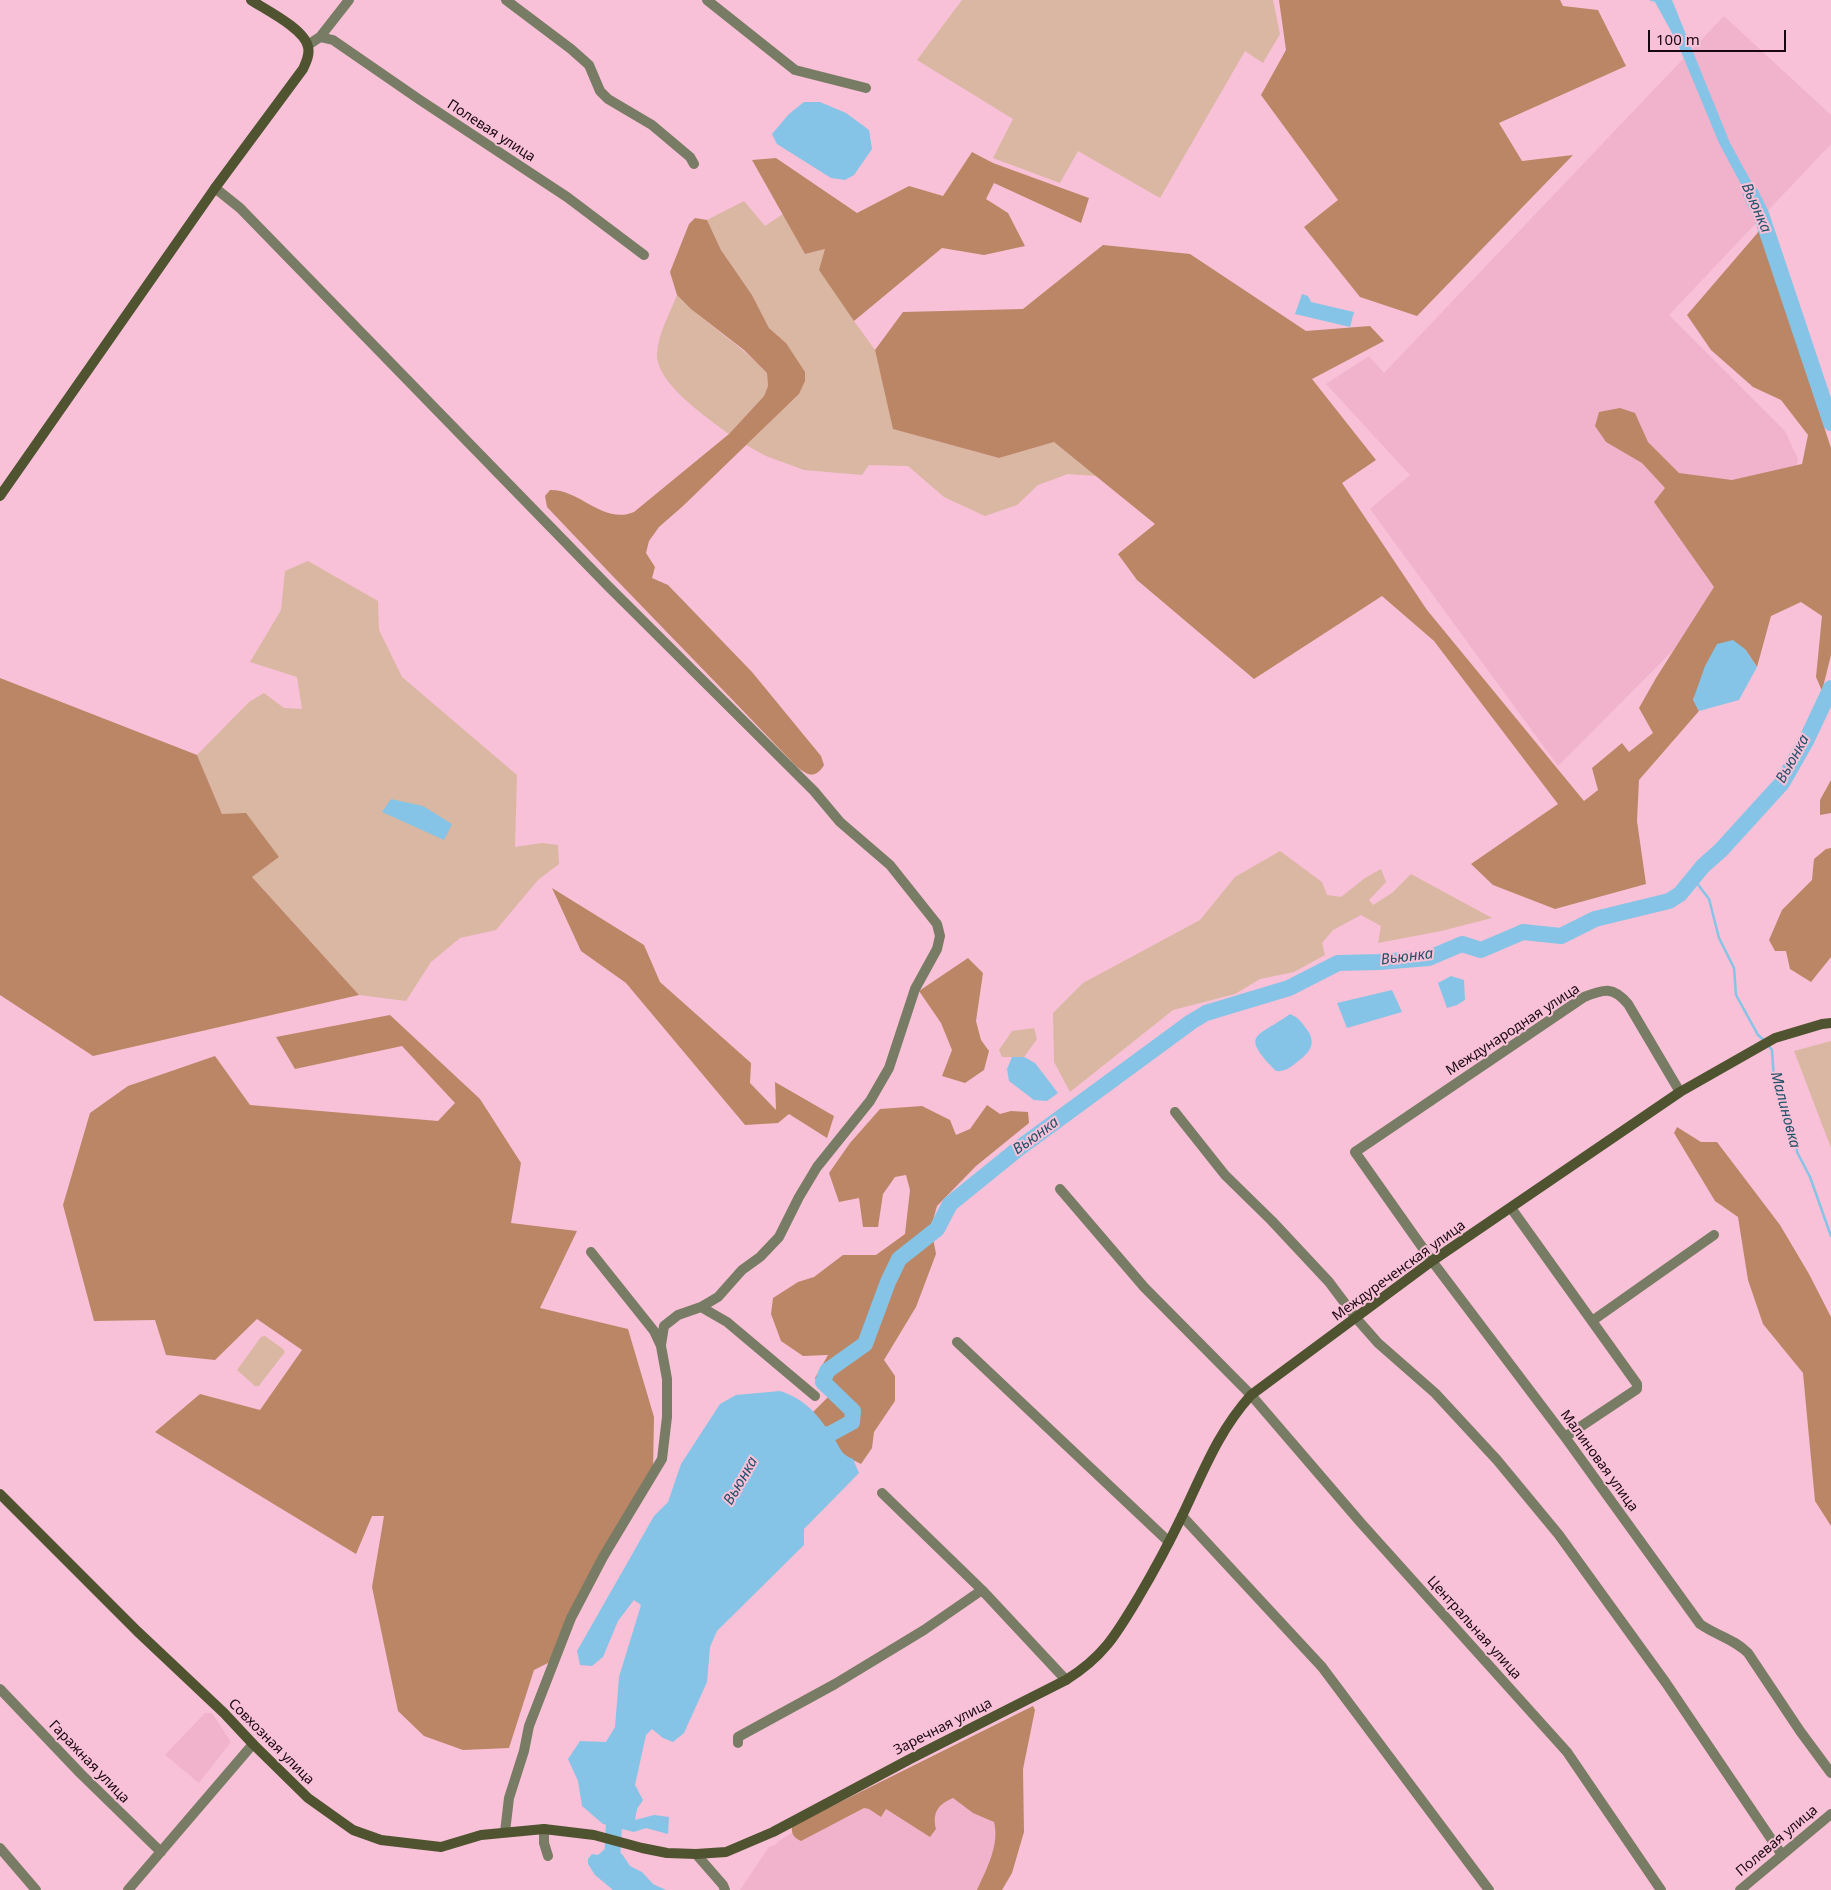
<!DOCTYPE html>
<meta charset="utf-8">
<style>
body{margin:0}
#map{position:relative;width:1831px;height:1890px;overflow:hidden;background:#f8c1d7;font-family:"Noto Sans",sans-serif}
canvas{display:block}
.scale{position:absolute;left:1648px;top:30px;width:138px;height:22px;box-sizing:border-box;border:2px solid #18070e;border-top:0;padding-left:6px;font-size:15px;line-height:18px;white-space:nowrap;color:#18070e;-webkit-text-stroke:4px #f8c1d7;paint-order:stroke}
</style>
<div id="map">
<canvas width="1831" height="1890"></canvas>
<div class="scale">100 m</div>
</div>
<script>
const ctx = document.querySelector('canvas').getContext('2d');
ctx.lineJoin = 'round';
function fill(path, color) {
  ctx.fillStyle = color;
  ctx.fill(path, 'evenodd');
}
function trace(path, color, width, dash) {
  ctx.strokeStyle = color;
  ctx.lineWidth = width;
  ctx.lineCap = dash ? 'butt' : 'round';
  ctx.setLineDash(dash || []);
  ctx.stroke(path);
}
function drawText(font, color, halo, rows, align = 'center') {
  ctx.font = font + ' "Noto Sans",sans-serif';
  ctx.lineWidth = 4;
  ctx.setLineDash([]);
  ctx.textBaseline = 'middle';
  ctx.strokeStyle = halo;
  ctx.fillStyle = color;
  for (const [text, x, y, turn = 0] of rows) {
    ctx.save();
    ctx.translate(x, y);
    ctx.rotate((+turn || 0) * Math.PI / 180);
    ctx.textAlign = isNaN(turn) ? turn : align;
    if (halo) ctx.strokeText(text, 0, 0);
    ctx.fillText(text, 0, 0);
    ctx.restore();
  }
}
fill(new Path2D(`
 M1724,16L1831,115V144L1669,315L1785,431L1798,459L1789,518L1755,568L1558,766L1370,509L1410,475L1326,384L1369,356L1384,373Z
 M205,1713H212L231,1742L199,1783L165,1755Z
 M936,1756L1023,1822L992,1890H740L769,1847L775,1845L783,1838Z`), '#f1b3cc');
fill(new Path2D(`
 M962,0H1273L1280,34L1263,63L1245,51L1160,198L1078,151L1060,183L993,158L1013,119L917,60Z
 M744,201L765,226L783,214L805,254L825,249L854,321L875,350L894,429L999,458L1054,442L1097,476L1068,474L1038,485L1017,505L985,516L944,497L908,466L869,465L862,475L804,470L766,456L746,445L799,394L786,343L769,328L752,295L721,250L707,220Z
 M677,295C705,324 739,343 767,373L768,386L764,396L729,434C708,418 655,383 657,353C658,334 670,313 677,295Z
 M308,561L378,601L379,630L402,677L517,775L515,847L542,843L558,845L559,864L538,880L496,930L460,938L431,962L406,1001L359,995L252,877L279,857L222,814L197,755L249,702L264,693L284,708L302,709L297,677L250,662L281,610L285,571Z
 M1280,851L1322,882L1327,895L1341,897L1365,878L1381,869L1386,882L1369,900L1373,905L1392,893L1411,874L1492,918L1441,931L1378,943L1381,926L1361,915L1333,930L1322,943L1325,955L1294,972L1260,979L1235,994L1173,1010L1070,1092L1054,1062L1053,1013L1083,983L1200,920L1235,877Z
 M1034,1028L1037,1039L1024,1057H1002L999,1050L1012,1031Z
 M1831,1041V1148L1794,1051Z
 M265,1336L283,1349L285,1352L261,1383L259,1386H255L237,1370L261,1337Z`), '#d9b7a2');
fill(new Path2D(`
 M1279,0H1560L1563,6L1598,10L1626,66L1499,123L1522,161L1573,155L1417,316L1360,297L1304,227L1338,200L1261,95L1286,50Z
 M972,152L993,163L1089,198L1081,223L994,183L986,199L1008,213L1025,246L984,255L942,248L854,321L819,270L825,249L805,254L752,160L776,158L857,213L909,186L943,196Z
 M695,218L707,220L721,250L752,295L769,328L786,343L805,372V381L799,394L683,506L659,527L649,541L646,553L655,567L652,578L668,585L752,672L821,756L824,765C815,780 807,775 796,766C713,679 629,594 547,507L545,496L550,490C580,489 603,525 634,512L729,434L764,396L768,386L767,373L744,350L691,309L677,295L670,272L689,224Z
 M1760,230L1831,448V655L1822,691L1816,677L1822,616L1801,602L1771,616L1757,667L1745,649L1693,699L1699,711L1639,780L1637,821L1646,884L1555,909L1493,885L1471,864L1558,804L1434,641L1382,596L1254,679L1137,580L1118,554L1155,524L1054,442L999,458L893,429L875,350L903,312L1023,309L1103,245L1190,254L1306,331L1370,326L1384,341L1312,379L1376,460L1342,483L1427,610L1584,801L1598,790L1592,768L1622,743L1629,752L1653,733L1639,708L1656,678L1714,587L1654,502L1665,488L1642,463L1606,442L1595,426L1599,412L1620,408L1635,413L1648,442L1679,473L1732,480L1802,464L1808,435L1781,400L1753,387L1711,350L1687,315Z
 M0,678L197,755L222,814L246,813L279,857L252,877L359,995L93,1056L0,995Z
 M1831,780V813L1820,815V800Z
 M1831,848V957L1811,982L1790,969L1786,951H1775L1769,940L1782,910L1812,880L1814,859L1826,849Z
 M552,888L644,945L660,982L751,1063L750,1083L776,1110L775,1082L834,1116L827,1138L789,1114L778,1123L745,1125L626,983L581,951Z
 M968,958L983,973L976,1021L981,1040L989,1051L984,1070L965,1083L942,1076L952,1050L941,1023L919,991Z
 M390,1015L480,1099L521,1163L511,1223L577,1231L540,1308L628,1329L654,1417L653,1473L554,1660L534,1670L509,1748L463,1750L424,1736L398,1711L372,1587L384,1516H372L356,1554L155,1432L200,1394L260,1410L302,1350L257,1319L215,1360L166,1355L155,1320L94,1321L63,1205L90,1113L128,1086L215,1056L250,1105L438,1121L455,1103L402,1046L295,1069L276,1037Z
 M987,1105L1000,1114L1011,1111L1028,1112L1029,1123L976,1166L937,1206L931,1227L936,1254L916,1307L884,1360L895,1376V1401L874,1432L872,1448L861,1464L843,1455L835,1441L813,1412L828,1397L815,1378L828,1355L803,1356L781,1341L771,1314L773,1298L798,1282L814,1277L843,1255H876L905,1234L910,1190L906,1175L895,1177L883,1194L878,1227H863L859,1198L839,1202L829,1173L850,1143L880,1109L922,1106L950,1120L956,1135L970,1129Z
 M1677,1127L1701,1142H1717L1780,1225L1809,1274L1831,1317V1526L1815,1501L1803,1373L1763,1324L1748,1280L1738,1217L1715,1201L1674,1133Z
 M1033,1706L1035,1710L1034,1715L1023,1769L1024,1832L1012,1873L1002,1890H977C986,1870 1000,1845 994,1822L973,1813L953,1798C938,1804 932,1813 936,1829L930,1837L886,1809L881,1817L869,1809L864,1808L801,1841C794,1838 791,1834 792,1826Z`), '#bb8665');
fill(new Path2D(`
 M1649,0H1672L1730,143L1753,185L1761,214L1749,209L1744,190L1719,143L1677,42L1655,2Z
 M804,102H820L846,113L869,130L872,149L854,175L845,180L831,178L777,144L772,134L789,114Z
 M1302,294L1308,296L1311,302L1354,312L1350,327L1295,314Z
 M1733,640L1745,649L1757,667L1739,700L1699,711L1693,700L1705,666L1717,644Z
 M391,799L423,806L452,824L444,840L382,812Z
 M1451,976L1464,980L1465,1000L1457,1005L1447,1008L1438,983Z
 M1392,990L1402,1012L1347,1028L1337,1003Z
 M1290,1014C1297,1017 1300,1020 1305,1027C1317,1042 1312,1051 1297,1062C1291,1067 1285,1072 1276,1071C1239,1033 1257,1038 1290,1014Z
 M1012,1057H1024L1035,1063L1058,1093L1047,1101L1034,1100L1009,1081L1007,1069Z
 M780,1391C808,1400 819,1417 835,1440C842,1451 841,1454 853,1459L859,1473L804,1529V1545L717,1631L710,1647L707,1682L684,1733L673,1742L663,1738L652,1729L646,1735L635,1785L643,1800L637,1809L635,1820L654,1815L669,1817L668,1834L646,1828L634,1832L603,1824L582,1806L578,1781L568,1759L580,1741L606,1742L615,1727L619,1677L641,1605L634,1600L618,1621L603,1657L592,1666L580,1665L577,1651L654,1516L668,1502L681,1464L720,1404L736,1395Z
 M605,1849L622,1854L630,1866L642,1872L653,1884L666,1890H613L595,1875L588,1864V1859L592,1854L598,1855Z`), '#85c4e6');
trace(new Path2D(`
 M1693,878L1709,899L1719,938L1734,968L1736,995L1758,1035L1765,1041
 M1768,1045L1772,1050L1774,1081L1785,1116L1796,1136L1797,1152L1810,1177L1831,1236`), '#85c4e6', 2.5);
trace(new Path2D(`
 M1751,194L1761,214L1831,423
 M808,1437L830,1434L852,1422L853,1411L823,1382L827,1371L865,1344L888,1282L899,1259L937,1229L950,1204L1018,1149L1191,1022L1206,1013L1289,988L1338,963L1379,962L1429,958L1462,944L1481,950L1523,932L1561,936L1595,919L1669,901L1680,894L1703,866L1721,850L1782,783L1806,741L1831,688
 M615,1804L612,1862L628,1890`), '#85c4e6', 16);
trace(new Path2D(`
 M506,0L571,49L589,65L600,91L608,99L652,125L690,157L694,164
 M707,0L795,70L866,88
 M320,37L333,40L420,100L567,197L644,255
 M308,45L320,37L349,0
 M215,188L240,208L607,585L814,791L840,822L890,865L937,924L940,936L937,949L915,989L889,1068L870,1101L817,1167L799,1197L779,1237L760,1257L742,1270L718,1297L701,1307
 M1680,1092L1628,1004C1613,986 1604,989 1584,997L1355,1152L1432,1261L1565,1437L1700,1624C1717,1636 1733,1638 1748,1653L1800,1731L1831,1773
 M1175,1112L1225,1175L1272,1221L1329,1282L1356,1318L1378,1343L1435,1393L1497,1460L1559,1535L1666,1683L1782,1855
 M1060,1189L1144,1287L1251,1395L1361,1523L1567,1752L1661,1890
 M1511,1208L1637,1384V1389L1565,1437
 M1592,1321L1714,1235
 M957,1342L1169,1542
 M661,1345L664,1326L678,1315L701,1307L727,1322L815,1396
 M882,1493L982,1590L1066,1680
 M1182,1516L1322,1667L1489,1890
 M0,1689L81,1774L161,1852
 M738,1743V1737L835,1684L924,1630L982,1590
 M544,1829V1843L548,1856
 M505,1832L509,1798L524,1751L529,1726L571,1618L603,1557L662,1459L667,1417V1379L661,1346L654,1331L591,1252
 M0,1848L36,1890
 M696,1854L723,1885L725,1890
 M128,1890L253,1744
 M1740,1890L1831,1814`), '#797c64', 10);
trace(new Path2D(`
 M0,496L215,188L303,69C306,62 310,55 308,47C305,29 266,10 251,0
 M0,1494L137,1631L224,1713L253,1744L308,1798L353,1830L381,1840L441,1847L481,1835L544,1829L594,1835L642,1848L667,1853L696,1854L726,1852L773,1832L912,1758L1066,1680C1103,1657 1116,1635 1138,1598C1154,1571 1169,1543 1183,1514C1204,1470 1218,1432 1251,1395L1432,1261L1680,1092L1775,1038L1822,1024L1831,1023`), '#4f532f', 10);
drawText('14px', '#18070e', '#f8c1d7', [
 ["Полевая улица",491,131,33],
 ["Международная улица",1513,1030,-33],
 ["Междуреченская улица",1399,1271,-36],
 ["Малиновая улица",1599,1461,54],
 ["Центральная улица",1474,1628,48],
 ["Заречная улица",943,1727,-27],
 ["Совхозная улица",271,1742,45],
 ["Гаражная улица",89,1762,46],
 ["Полевая улица",1777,1841,-40]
]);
drawText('italic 15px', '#205169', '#f8c1d7', [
 ["Вьюнка",1756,208,66],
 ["Вьюнка",1793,759,-61],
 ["Вьюнка",1407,957,-7],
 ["Малиновка",1785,1110,75],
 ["Вьюнка",1036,1136,-36],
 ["Вьюнка",741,1481,-60]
]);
</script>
